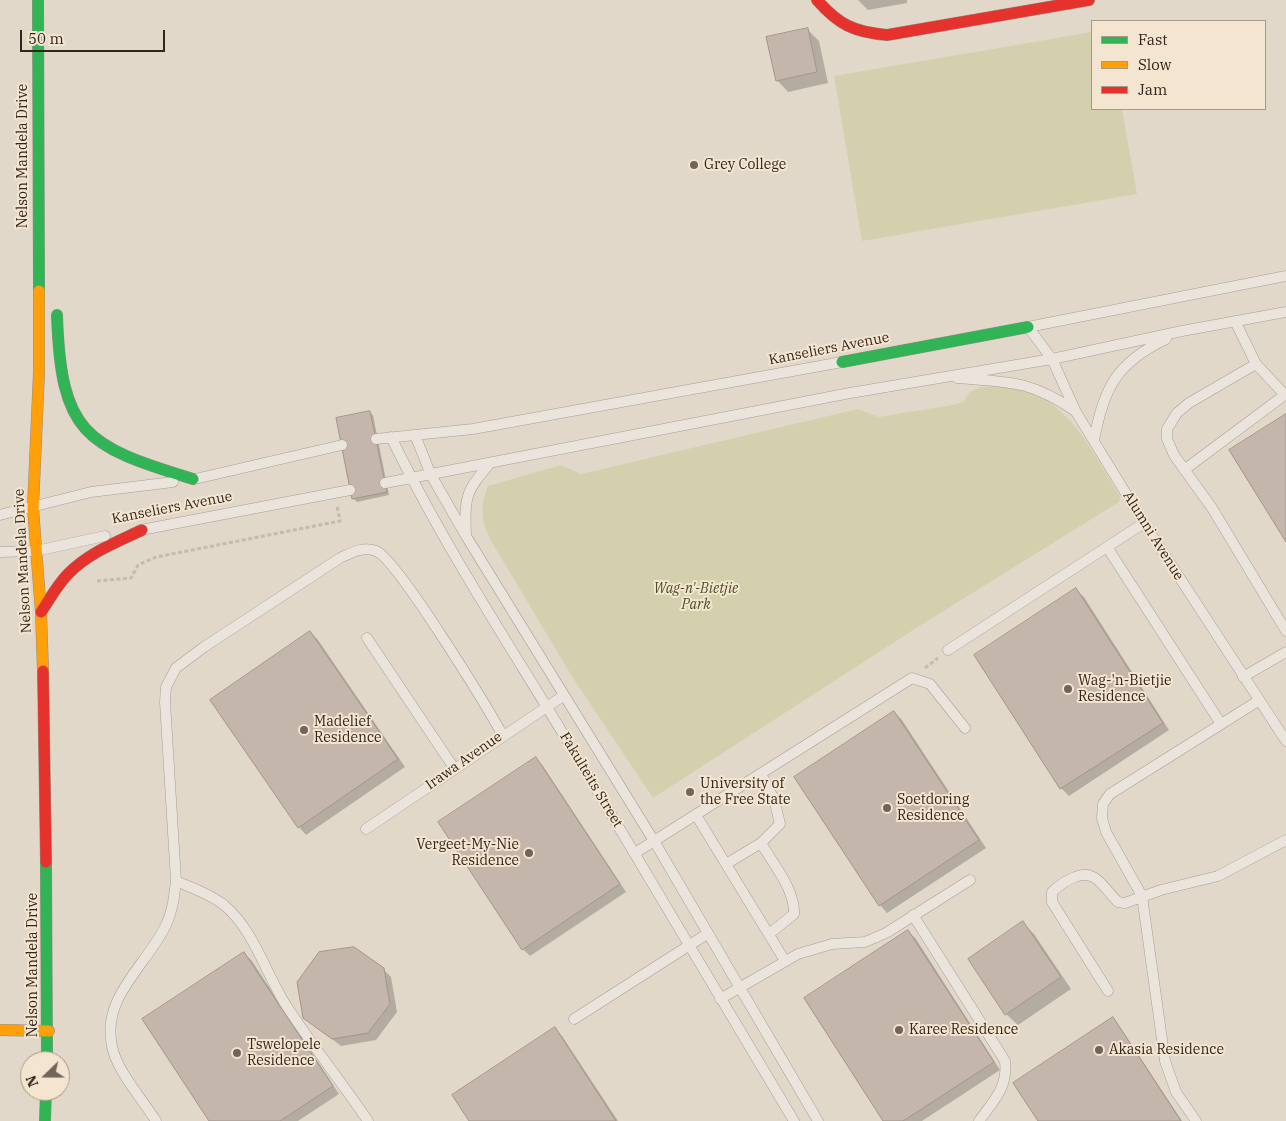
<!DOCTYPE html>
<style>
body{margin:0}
#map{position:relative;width:1286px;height:1121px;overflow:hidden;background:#e2d8ca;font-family:"IBM Plex Serif",serif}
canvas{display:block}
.legend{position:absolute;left:1091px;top:20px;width:175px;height:90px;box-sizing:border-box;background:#f3e5d0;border:1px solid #a79888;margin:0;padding:6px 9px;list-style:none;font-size:15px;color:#34251d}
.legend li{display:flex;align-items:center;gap:10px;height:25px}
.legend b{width:25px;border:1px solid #a79888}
.north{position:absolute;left:20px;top:1051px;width:50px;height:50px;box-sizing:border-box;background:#f3e5d0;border:1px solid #a79888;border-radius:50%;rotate:248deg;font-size:14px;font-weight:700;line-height:20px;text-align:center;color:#34251d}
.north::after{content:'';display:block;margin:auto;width:18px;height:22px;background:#71645a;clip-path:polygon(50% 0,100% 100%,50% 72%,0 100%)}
.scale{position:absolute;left:20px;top:30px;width:145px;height:22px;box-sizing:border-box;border:2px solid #34251d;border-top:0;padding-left:6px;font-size:15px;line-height:18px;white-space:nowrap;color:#34251d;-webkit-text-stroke:4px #f3e5d0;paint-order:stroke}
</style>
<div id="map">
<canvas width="1286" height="1121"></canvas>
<ul class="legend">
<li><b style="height:6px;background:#30b455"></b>Fast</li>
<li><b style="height:6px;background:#ff9f0a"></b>Slow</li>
<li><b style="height:6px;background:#e5322d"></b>Jam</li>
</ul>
<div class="north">N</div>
<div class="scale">50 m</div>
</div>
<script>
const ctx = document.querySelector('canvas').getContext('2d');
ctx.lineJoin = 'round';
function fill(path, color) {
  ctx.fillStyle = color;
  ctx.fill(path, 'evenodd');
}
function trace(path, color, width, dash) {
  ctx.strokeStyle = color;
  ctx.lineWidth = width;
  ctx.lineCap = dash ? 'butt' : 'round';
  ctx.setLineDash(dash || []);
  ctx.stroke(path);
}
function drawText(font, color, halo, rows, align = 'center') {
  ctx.font = font + ' "IBM Plex Serif",serif';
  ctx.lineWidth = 4;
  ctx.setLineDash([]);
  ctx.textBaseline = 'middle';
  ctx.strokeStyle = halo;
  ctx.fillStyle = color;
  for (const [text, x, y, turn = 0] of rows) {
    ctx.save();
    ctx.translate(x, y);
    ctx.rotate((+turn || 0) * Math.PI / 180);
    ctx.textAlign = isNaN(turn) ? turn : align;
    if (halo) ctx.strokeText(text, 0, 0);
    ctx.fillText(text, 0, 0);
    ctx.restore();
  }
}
fill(new Path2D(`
 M1092,32V109H1122L1137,194L862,241L834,76Z
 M981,387C991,387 1002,385 1012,387C1067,395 1093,453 1120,496L1119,502L921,625L653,798L571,675L490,539C481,520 480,506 488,486L561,465L581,474L858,409L879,417L952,405L963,402L970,392Z`), '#d4d0ad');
fill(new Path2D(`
 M858,0H907V3L868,10Z
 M808,30L819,41L828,83L788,92L777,80Z
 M369,412L373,415L389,495L357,502L353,498Z
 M1076,590L1084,597L1169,730L1069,796L1061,788L976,655Z
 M310,632L318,640L405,767L306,835L299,827Z
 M894,712L902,720L986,848L887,913L880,905Z
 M536,759L543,766L626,892L530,956L523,949Z
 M1023,923L1034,934L1071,989L1018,1025L1006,1014Z
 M908,931L916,939L1000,1070L922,1121H885Z
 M244,953L252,961L339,1094L298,1121H210Z
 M383,969L391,977L397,1012L376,1040L341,1046L304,1017Z
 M1113,1019L1120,1027L1182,1121H1040Z
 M555,1029L562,1036L618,1121H471Z`), '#0003');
const building = new Path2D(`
 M808,28L817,72L776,81L766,37Z
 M370,411L387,492L352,499L336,418Z
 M1286,414V542L1229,450Z
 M1076,588L1163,723L1060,789L974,655Z
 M310,631L398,759L298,828L210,700Z
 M894,711L979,840L879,906L794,777Z
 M536,757L620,884L522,950L438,822Z
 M1023,921L1061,977L1005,1015L968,959Z
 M908,930L994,1062L903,1121H883L804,998Z
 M354,947L384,968L390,1004L368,1033L332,1039L303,1018L297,982L319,952Z
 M244,952L333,1086L280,1121H209L142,1019Z
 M1113,1017L1181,1121H1038L1013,1083Z
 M555,1027L616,1121H469L452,1095Z`);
fill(building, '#c5b6ab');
trace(building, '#a2948a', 1);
const lane = new Path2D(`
 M1286,276L1028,327L1052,359L1076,412L1144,523L1286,741
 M1235,321L1256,364L1285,395
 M1256,364L1189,403L1177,413L1167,429V439L1174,455L1212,508L1286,631
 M957,378C1009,382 1030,380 1075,411
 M415,435L431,475L466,536L654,841L818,1121
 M391,437C442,542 505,638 565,737C642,865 717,993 794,1121
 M376,439L473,429L842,362
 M1094,440C1104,388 1116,363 1166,339
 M1184,470L1286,394
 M195,479L342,445
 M385,483L850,393L1052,359L1182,331L1286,312
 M0,515L91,492L173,482
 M141,530L350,490
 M466,534C464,496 466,492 490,463
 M1107,547L1221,724
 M0,552L36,551L105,536
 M367,638L454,768
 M948,650L1144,523
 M1243,677L1286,652
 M696,815L785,961
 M366,829L563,696
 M761,843C773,864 795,889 794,914L769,934
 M635,853L912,678L930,684L965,728
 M726,864L761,843L780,824L774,799L761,774
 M176,881C192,888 210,894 224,905C253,929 265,971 284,1002C310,1043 341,1081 368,1121
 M913,915L1005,1061C1008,1088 994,1100 979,1121
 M1108,991L1052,902V892C1059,885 1065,881 1075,877C1096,868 1104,889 1118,902L1125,903L1161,890L1218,876L1286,840
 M720,999L798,954L832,944L865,942L886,933L970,880
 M574,1019L707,934
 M156,1121C143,1100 116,1070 112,1046C101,997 147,965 166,925C173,911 174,896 176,881L165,702L166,687L176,668L204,647L340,558C351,553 363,546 376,551C397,559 487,707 502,734
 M1196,1121L1176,1092L1165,1061L1142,896L1106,832L1102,818L1103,804L1110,794L1258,701`);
const fast = new Path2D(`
 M38,0L39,291
 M57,315C61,433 84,446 193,479
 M842,362L1028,327
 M46,862L47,1061
 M45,1121L46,1091`);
const slow = new Path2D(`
 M39,291V372L33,508L41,612L43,671
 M0,1030L49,1031`);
const jam = new Path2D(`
 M817,0C839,25 854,32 887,35L1089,0
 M41,612C50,599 57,585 68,574C88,553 117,542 142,530
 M43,671L46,862`);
trace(lane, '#a79d94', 11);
trace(fast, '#968d84', 12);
trace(slow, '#968d84', 12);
trace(jam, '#968d84', 12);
trace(new Path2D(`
 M97,581L131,578L138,565L156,557L340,521L337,506
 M925,668L938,658`), '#c2bbb3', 3, [4, 2.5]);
trace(lane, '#eae4dc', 10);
trace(fast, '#30b455', 11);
trace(slow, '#ff9f0a', 11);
trace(jam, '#e5322d', 11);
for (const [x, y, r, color] of [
 [694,165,5,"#71645a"],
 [1068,689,5,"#71645a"],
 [304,730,5,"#71645a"],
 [690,792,5,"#71645a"],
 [887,808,5,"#71645a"],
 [529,853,5,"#71645a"],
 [899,1030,5,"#71645a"],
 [1099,1050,5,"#71645a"],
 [237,1053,5,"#71645a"]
]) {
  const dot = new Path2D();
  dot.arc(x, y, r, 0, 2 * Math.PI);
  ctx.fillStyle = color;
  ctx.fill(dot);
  trace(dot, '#f3e5d0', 2);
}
drawText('14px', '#34251d', '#f3e5d0', [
 ["Nelson Mandela Drive",23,156,-90],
 ["Kanseliers Avenue",829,349,-11],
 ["Kanseliers Avenue",172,508,-11],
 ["Alumni Avenue",1153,536,58],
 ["Nelson Mandela Drive",23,561,-93],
 ["Irawa Avenue",464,761,-35],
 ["Fakulteits Street",591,780,59],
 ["Nelson Mandela Drive",33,965,-90]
]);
drawText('14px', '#34251d', '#f3e5d0', [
 ["Grey College",704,165],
 ["Wag-'n-Bietjie",1078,681],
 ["Residence",1078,697],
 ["Madelief",314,722],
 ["Residence",314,738],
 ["University of",700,784],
 ["the Free State",700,800],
 ["Soetdoring",897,800],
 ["Residence",897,816],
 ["Vergeet-My-Nie",519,845,"right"],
 ["Residence",519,861,"right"],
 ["Karee Residence",909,1030],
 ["Tswelopele",247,1045],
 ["Residence",247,1061],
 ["Akasia Residence",1109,1050]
], 'left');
drawText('italic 14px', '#4a5024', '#f3e5d0', [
 ["Wag-n'-Bietjie",696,589],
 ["Park",696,605]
]);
</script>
